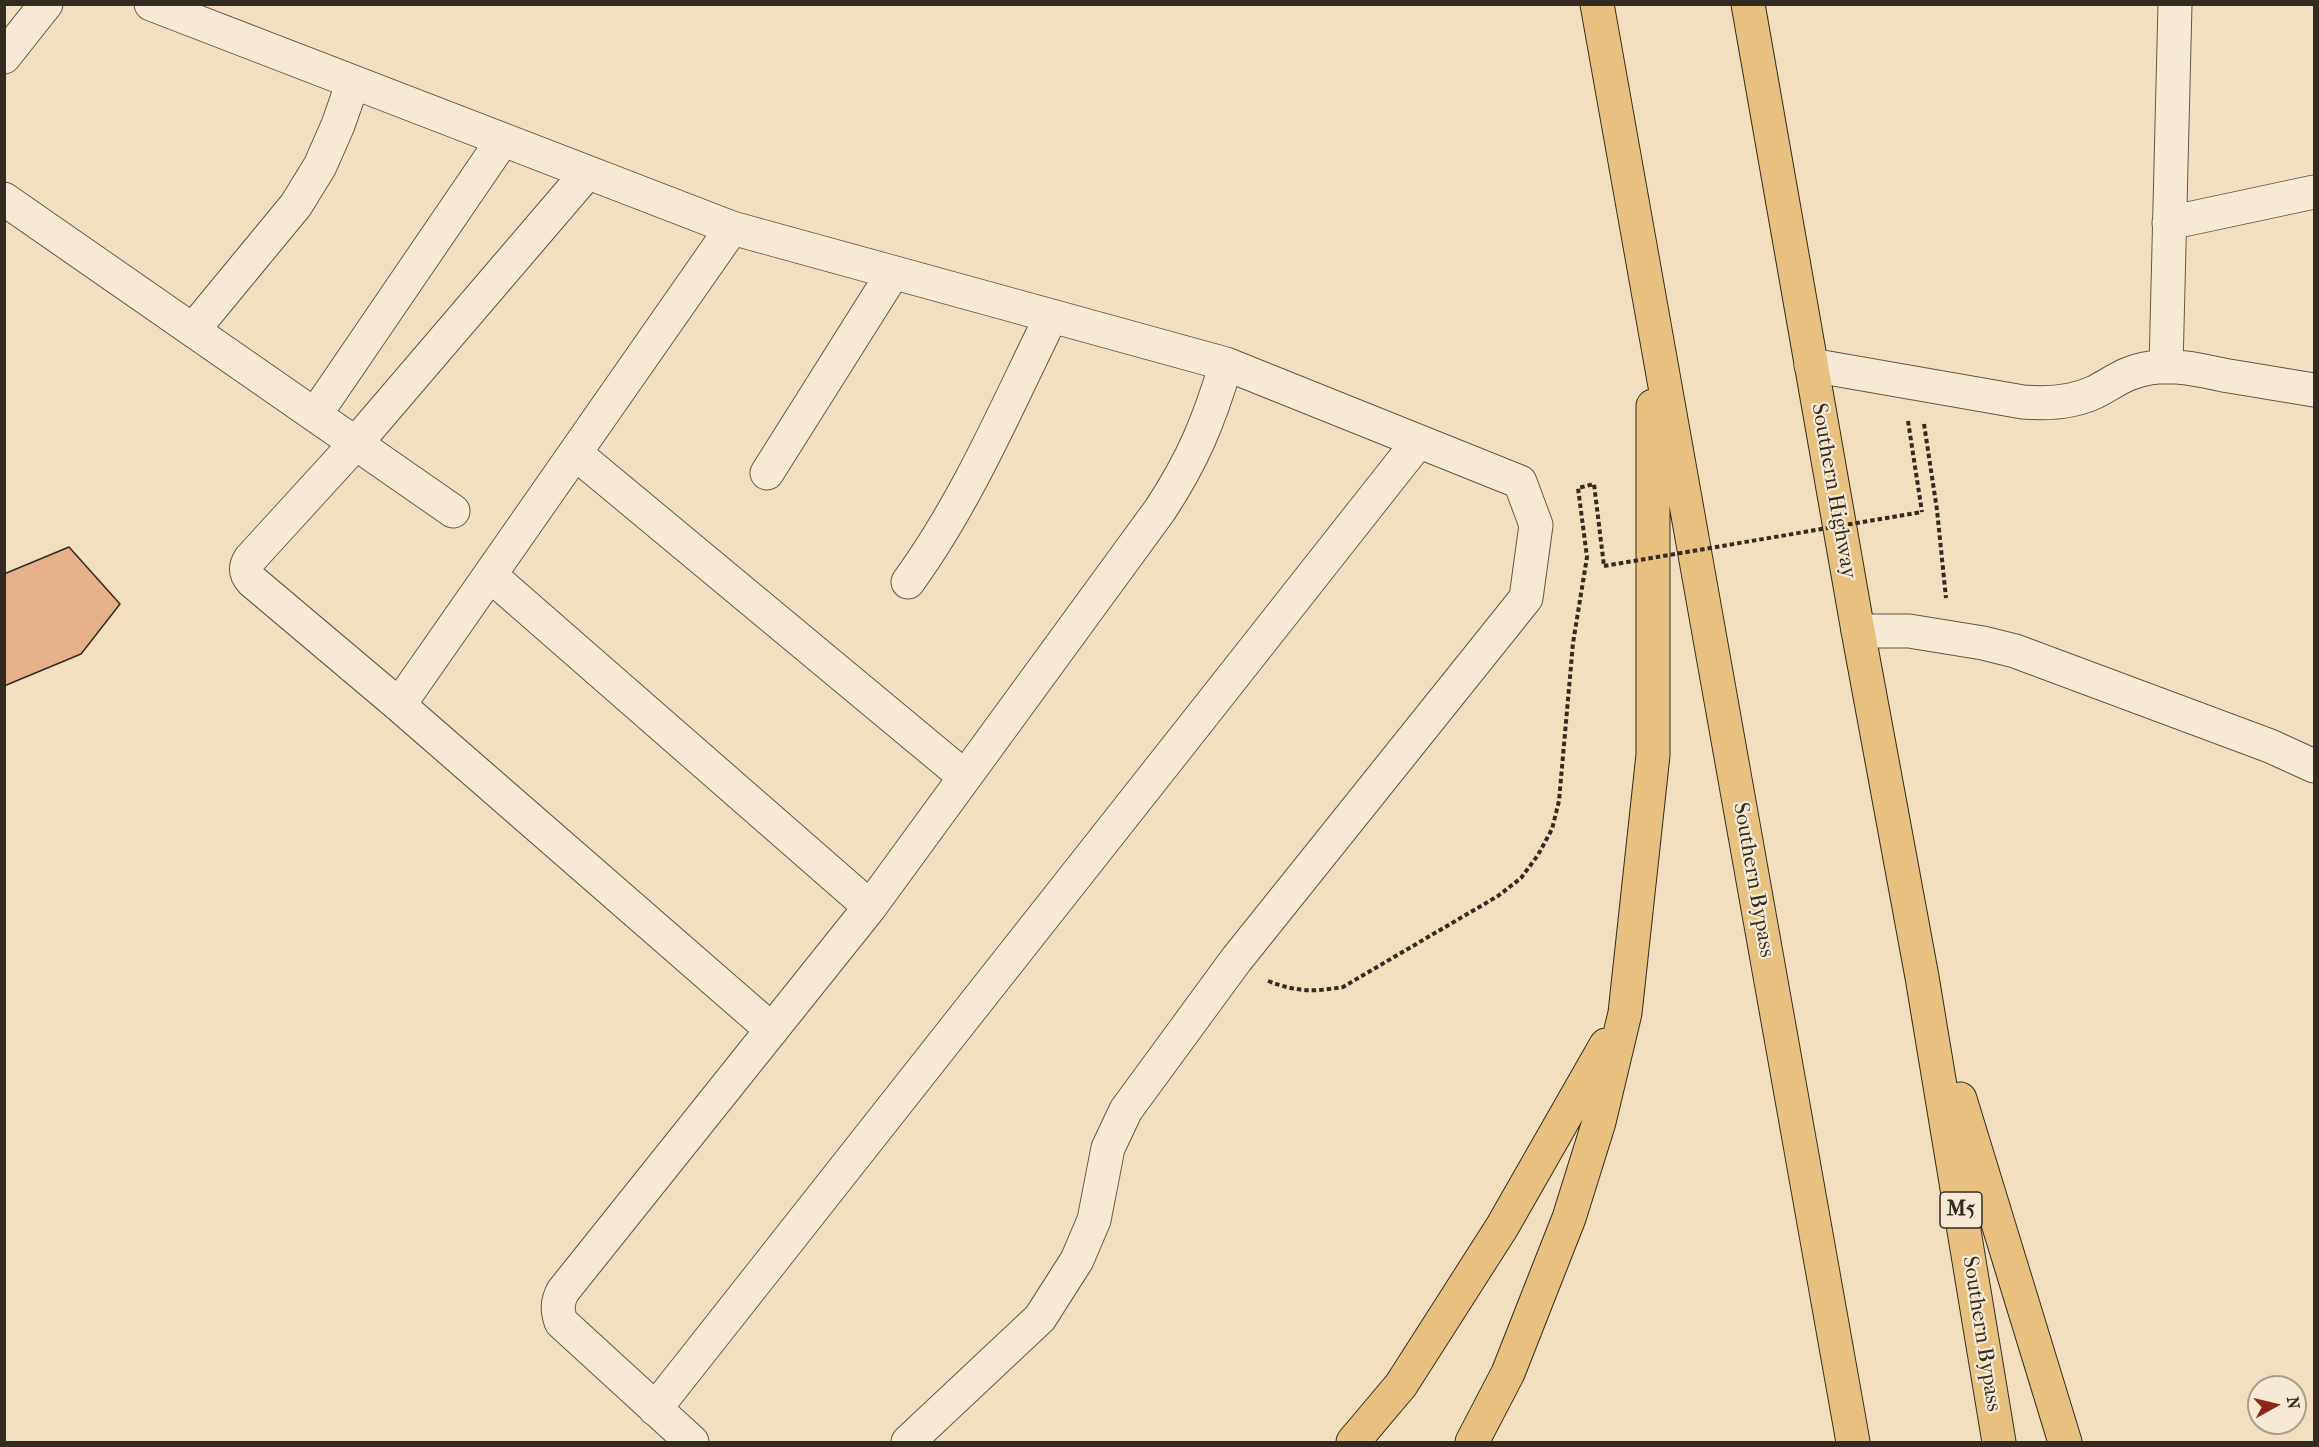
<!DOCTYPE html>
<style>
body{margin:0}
#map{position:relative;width:2319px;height:1447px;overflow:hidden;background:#f1dfbf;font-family:"IM FELL French Canon",serif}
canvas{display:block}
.frame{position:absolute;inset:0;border:6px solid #332b21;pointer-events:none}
.north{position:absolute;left:2247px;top:1375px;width:60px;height:60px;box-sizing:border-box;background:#f6ead5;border:2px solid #a89e8d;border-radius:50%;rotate:82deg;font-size:16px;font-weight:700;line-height:24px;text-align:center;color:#332b21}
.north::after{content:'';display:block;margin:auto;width:21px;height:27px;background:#8f2418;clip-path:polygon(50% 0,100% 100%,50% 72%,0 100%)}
</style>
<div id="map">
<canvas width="2319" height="1447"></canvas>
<div class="frame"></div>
<div class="north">N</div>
</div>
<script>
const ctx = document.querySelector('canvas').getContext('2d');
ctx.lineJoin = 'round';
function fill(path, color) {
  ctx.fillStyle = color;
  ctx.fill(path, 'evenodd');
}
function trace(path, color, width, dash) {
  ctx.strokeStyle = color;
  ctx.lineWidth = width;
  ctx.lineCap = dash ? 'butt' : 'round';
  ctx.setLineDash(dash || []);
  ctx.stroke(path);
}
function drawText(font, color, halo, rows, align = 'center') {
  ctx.font = font + ' "IM FELL French Canon",serif';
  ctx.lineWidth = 4.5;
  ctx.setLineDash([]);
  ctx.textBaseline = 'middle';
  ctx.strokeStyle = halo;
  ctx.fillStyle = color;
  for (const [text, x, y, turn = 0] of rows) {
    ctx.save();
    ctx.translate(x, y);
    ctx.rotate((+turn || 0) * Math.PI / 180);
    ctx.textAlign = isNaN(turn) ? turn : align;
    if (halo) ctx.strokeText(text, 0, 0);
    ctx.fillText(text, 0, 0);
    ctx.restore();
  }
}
const building = new Path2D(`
 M69,547L120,604L81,654L4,686V574Z`);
fill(building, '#e6b088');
trace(building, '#332b21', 1.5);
const minor = new Path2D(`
 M151,4L732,228L1226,364L1520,482L1536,525L1526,598L1236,960L1126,1110L1108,1148L1094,1220L1077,1260L1040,1318L908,1442
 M587,173L356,443L250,559C245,567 245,573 252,581L399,705L772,1030
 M4,199L453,511
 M2169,223L2314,192
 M193,330L296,205L320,166L338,125L353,82
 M1811,365L2023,402C2047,404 2072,403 2095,392C2116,381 2125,372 2150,368C2174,364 2200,370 2223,375C2254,380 2284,385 2314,390
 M2166,367L2175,4
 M315,415L502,141
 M575,453L965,777
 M767,473L893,273
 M490,575L870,907
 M908,582C967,501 1007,406 1051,317
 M1858,631H1909L1983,643L2015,651L2270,746L2314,766
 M399,705L732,228
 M655,1409L1418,442
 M692,1442L561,1322C557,1310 557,1302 563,1291L870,907L1160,510C1193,460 1209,421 1226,364`);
const tertiary = new Path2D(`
 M4,57L46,4`);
const motorway = new Path2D(`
 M1597,4L1853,1442
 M1748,4L1858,631L1922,977L1999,1442
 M1960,1099L2065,1442
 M1353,1442L1401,1385L1502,1227L1606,1045
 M1472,1442L1508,1373L1569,1218L1599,1122L1625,1013L1653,755V406`);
trace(minor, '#625848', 35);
trace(tertiary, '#625848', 35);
trace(motorway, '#332b21', 35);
trace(new Path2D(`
 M1908,421L1922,512
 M1924,424L1937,510L1946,598
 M1268,981C1297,992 1313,992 1343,987L1498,896L1521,878L1538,855L1552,829L1559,801L1573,643L1587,557L1578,488L1594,484L1604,566`), '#332b21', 4, [4.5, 3]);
trace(minor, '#f6ead5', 33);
trace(tertiary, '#f6ead5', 33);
trace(motorway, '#e8c080', 33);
trace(new Path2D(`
 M1604,566L1922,512`), '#332b21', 4, [4.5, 3]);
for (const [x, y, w] of [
 [1961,1210,42]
]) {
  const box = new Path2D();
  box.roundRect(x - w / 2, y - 18, w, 36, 4.5);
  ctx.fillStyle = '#f6ead5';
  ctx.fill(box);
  trace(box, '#332b21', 1.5);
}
drawText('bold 21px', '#332b21', null, [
 ["M5",1961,1210]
]);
drawText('22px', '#332b21', '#f6ead5', [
 ["Southern Highway",1833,491,80],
 ["Southern Bypass",1753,880,80],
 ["Southern Bypass",1981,1334,81]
]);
</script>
